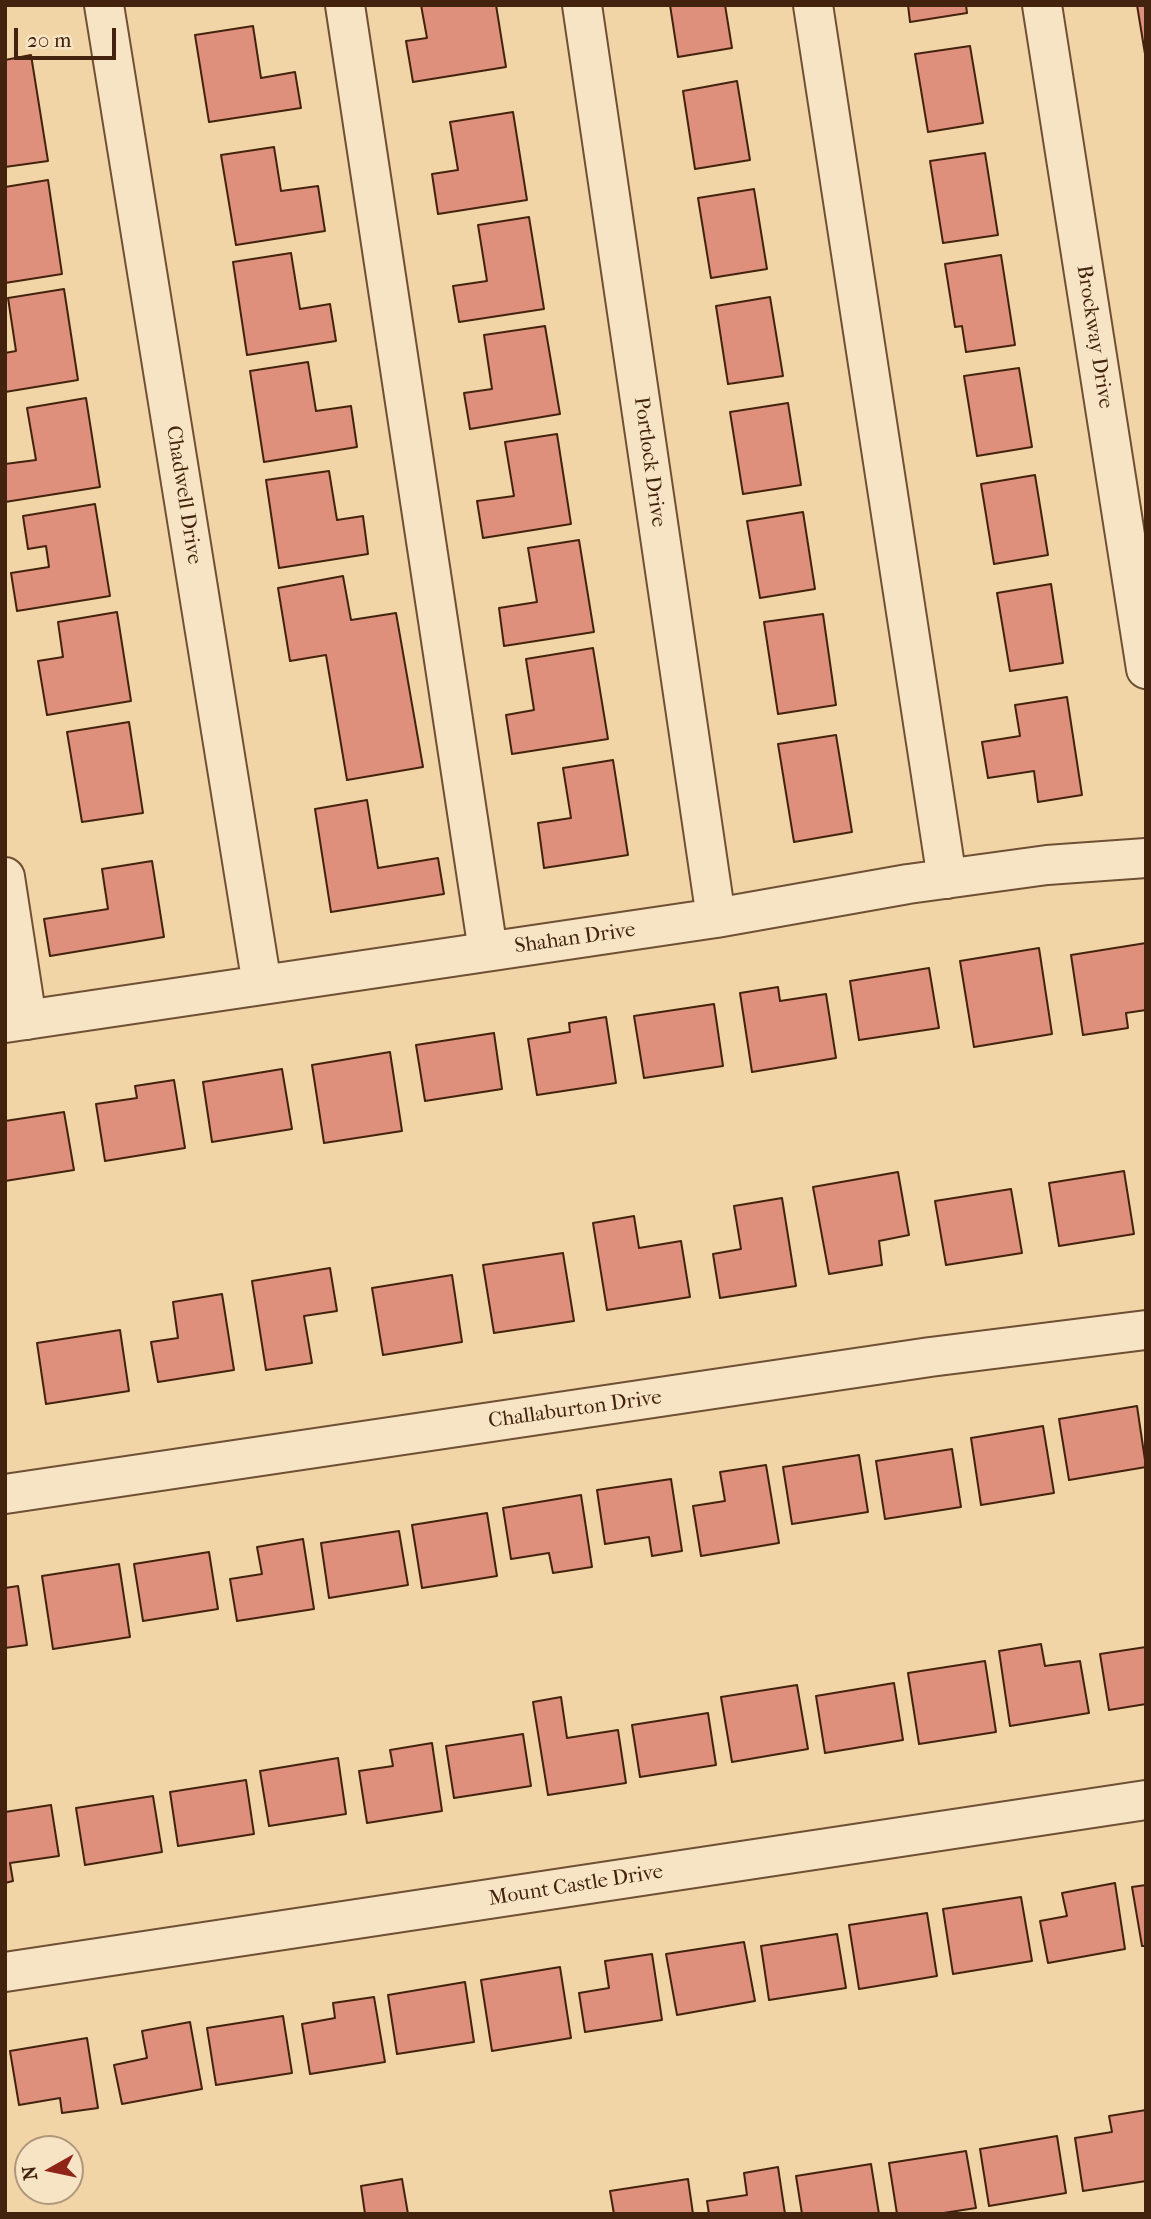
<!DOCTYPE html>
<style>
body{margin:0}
#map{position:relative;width:1151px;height:2219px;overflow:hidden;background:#f2d5a6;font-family:"IM FELL French Canon",serif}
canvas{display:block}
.frame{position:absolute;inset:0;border:7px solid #43230e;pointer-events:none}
.north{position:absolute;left:14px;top:2135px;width:70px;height:70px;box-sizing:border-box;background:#f7e4c5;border:2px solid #af977c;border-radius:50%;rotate:261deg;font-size:19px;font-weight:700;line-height:28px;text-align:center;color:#43230e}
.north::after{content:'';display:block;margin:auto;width:24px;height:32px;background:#8f2418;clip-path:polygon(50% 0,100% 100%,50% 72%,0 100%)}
.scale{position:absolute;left:14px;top:28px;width:102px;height:32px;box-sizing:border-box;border:4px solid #43230e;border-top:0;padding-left:9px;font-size:21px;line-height:24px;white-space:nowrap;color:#43230e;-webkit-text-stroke:5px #f7e4c5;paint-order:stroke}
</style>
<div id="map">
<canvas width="1151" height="2219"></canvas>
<div class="frame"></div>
<div class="north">N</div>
<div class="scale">20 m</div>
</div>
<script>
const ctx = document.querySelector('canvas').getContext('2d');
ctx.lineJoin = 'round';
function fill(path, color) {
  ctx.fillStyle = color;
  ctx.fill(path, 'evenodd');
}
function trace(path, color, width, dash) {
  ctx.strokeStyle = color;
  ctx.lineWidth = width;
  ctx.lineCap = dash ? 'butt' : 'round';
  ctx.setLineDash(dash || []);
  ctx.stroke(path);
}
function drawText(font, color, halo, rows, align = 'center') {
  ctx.font = font + ' "IM FELL French Canon",serif';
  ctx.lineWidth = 5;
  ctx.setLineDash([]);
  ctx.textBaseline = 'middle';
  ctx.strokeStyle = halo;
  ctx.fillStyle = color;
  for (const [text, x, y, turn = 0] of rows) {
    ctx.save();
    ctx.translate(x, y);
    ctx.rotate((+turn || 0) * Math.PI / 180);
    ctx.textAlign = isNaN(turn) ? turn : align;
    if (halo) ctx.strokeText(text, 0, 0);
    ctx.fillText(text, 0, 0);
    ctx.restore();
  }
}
const building = new Path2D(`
 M421,5H496L506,67L413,82L406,41L427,38Z
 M670,5H725L732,48L678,57Z
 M908,5H966L967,13L910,22Z
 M1137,5H1146V60Z
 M253,26L261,78L295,72L301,108L209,122L195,35Z
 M970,46L983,123L928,132L915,54Z
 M31,55L48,161L5,167V60Z
 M737,81L750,160L695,169L683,91Z
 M513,112L527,200L438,214L432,174L458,170L450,122Z
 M274,147L281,191L318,186L325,231L236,245L221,155Z
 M985,153L998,235L943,243L930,161Z
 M48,180L62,274L5,283V187Z
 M754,189L767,269L711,278L698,198Z
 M529,217L544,309L459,322L453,286L487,281L478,225Z
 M291,253L300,309L330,304L336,341L247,355L233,262Z
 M1001,255L1015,345L966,352L962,326L955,327L945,264Z
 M64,289L78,380L5,392V353L16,351L8,298Z
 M770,297L783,376L728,384L716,306Z
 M545,326L560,414L470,429L464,393L492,389L484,335Z
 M308,362L316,411L351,406L357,447L264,462L250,371Z
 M1019,368L1032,447L977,456L964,376Z
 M86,398L100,487L5,502V464L36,460L27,408Z
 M788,403L801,485L743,494L730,412Z
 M557,434L571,524L483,538L477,501L514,496L505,442Z
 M329,471L337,520L363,516L368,554L279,568L266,480Z
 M1035,475L1048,555L994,564L981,484Z
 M95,504L110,596L17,611L11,573L49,567L46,546L28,549L23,516Z
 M803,512L815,589L760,598L747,521Z
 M579,540L594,632L504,646L499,608L537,602L528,548Z
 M343,576L351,620L396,613L423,767L347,780L326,655L290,661L278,588Z
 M1051,584L1063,663L1010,671L997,593Z
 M117,612L131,701L47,715L38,661L63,657L58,622Z
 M823,614L836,705L778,714L764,622Z
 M593,648L608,739L512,754L506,715L534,710L526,659Z
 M1067,697L1082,795L1038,802L1034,771L988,778L982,742L1020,736L1015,705Z
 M129,722L143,813L82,822L67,732Z
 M836,735L852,832L794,842L778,744Z
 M613,760L628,855L544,868L538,823L571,818L563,768Z
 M367,800L378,868L438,858L444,894L331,912L315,809Z
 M152,861L164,937L50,956L44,919L108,909L102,869Z
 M1146,943V1010L1126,1013L1128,1028L1083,1035L1071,955Z
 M1039,948L1052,1034L974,1047L960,961Z
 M929,968L939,1028L859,1040L850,981Z
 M778,987L780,1001L826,994L836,1058L752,1072L740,993Z
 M714,1004L723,1066L644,1078L634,1016Z
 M606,1017L616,1083L537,1095L528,1039L570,1032L569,1023Z
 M494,1033L502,1089L425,1101L416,1045Z
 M390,1052L402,1131L324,1143L312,1065Z
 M282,1069L292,1129L212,1142L203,1082Z
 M174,1080L185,1148L105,1161L96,1104L137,1098L135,1086Z
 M64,1112L74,1170L5,1181V1121Z
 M1124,1171L1134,1234L1059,1246L1049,1183Z
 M898,1172L909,1235L879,1241L882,1265L829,1274L813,1187Z
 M1011,1189L1022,1253L946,1265L935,1201Z
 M782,1198L796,1286L720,1298L713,1254L741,1249L734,1206Z
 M634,1216L639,1248L681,1241L690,1297L607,1310L593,1223Z
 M563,1253L574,1321L494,1333L483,1265Z
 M330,1268L337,1311L304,1316L312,1363L266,1370L252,1281Z
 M452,1275L462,1342L383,1355L372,1288Z
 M222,1294L234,1370L158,1382L151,1342L178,1338L173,1302Z
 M120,1330L129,1391L46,1404L37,1343Z
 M1137,1406L1146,1467L1069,1480L1059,1419Z
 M1043,1426L1054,1493L981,1505L971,1438Z
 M952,1449L961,1507L885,1519L876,1461Z
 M859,1455L868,1512L792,1524L783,1467Z
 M766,1465L779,1543L701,1556L693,1506L725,1501L720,1472Z
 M671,1479L682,1551L652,1556L649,1537L605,1544L597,1490Z
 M581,1495L592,1567L553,1573L549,1553L511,1559L503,1508Z
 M487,1513L497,1576L422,1588L412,1525Z
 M399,1531L408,1585L329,1598L321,1543Z
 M303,1539L314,1609L237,1621L230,1579L262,1574L257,1547Z
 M209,1552L218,1609L143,1621L134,1564Z
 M119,1564L130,1637L53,1649L42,1576Z
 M18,1586L27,1645L5,1648V1588Z
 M1041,1644L1045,1666L1080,1661L1089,1713L1010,1726L999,1651Z
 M1146,1647V1704L1109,1710L1100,1654Z
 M985,1661L996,1732L919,1744L908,1673Z
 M894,1683L903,1740L825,1753L816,1696Z
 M797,1685L808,1749L732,1762L721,1697Z
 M561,1697L567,1738L618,1730L626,1783L548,1795L533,1702Z
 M708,1713L716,1765L640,1777L632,1725Z
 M523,1734L531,1786L454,1798L446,1746Z
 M432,1743L442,1811L367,1823L359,1771L393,1766L390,1750Z
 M338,1758L346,1814L269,1826L260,1771Z
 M246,1780L254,1834L178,1846L170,1792Z
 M153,1796L162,1852L85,1865L76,1808Z
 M51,1805L59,1856L10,1863L13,1881L5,1883V1812Z
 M1115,1883L1125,1949L1048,1963L1040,1921L1067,1916L1062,1893Z
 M1146,1885V1946H1142L1132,1887Z
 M1021,1897L1032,1961L953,1974L943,1909Z
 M927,1913L937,1976L859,1989L849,1925Z
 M837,1934L846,1988L769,2000L761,1946Z
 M744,1942L755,2001L677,2015L666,1954Z
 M652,1954L662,2020L585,2032L579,1993L609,1988L605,1961Z
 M560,1967L571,2038L492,2051L481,1980Z
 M465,1982L474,2042L397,2054L388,1995Z
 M374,1997L385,2062L310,2074L302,2024L335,2018L333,2003Z
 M283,2016L292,2073L216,2085L207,2028Z
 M190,2022L202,2089L122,2104L114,2065L147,2058L142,2031Z
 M87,2038L98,2108L62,2113L60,2098L19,2105L10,2051Z
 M1146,2110V2181L1083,2191L1075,2138L1112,2132L1109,2116Z
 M1057,2136L1066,2193L989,2206L980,2149Z
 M966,2151L976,2208L937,2214H897L889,2163Z
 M871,2164L879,2214H802L796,2176Z
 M778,2167L785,2214H709L707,2201L747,2195L744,2173Z
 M402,2179L408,2214H365L361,2186Z
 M688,2179L693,2214H614L610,2191Z`);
fill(building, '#de907c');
trace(building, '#43230e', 2);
const minor = new Path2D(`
 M104,5L262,985
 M345,5L488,951
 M582,5L716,918
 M813,5L947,879
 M1042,5L1146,669
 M5,877L27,1020
 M5,1023L716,918L908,884L1047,865L1146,858
 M5,1494L930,1357L1146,1330
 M5,1972L1146,1800`);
trace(minor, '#6f5034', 42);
trace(minor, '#f7e4c5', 38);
drawText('21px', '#43230e', '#f7e4c5', [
 ["Brockway Drive",1094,337,81],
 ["Portlock Drive",649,462,82],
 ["Chadwell Drive",183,495,81],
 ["Shahan Drive",575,939,-8],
 ["Challaburton Drive",575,1410,-8],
 ["Mount Castle Drive",576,1886,-9]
]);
</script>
